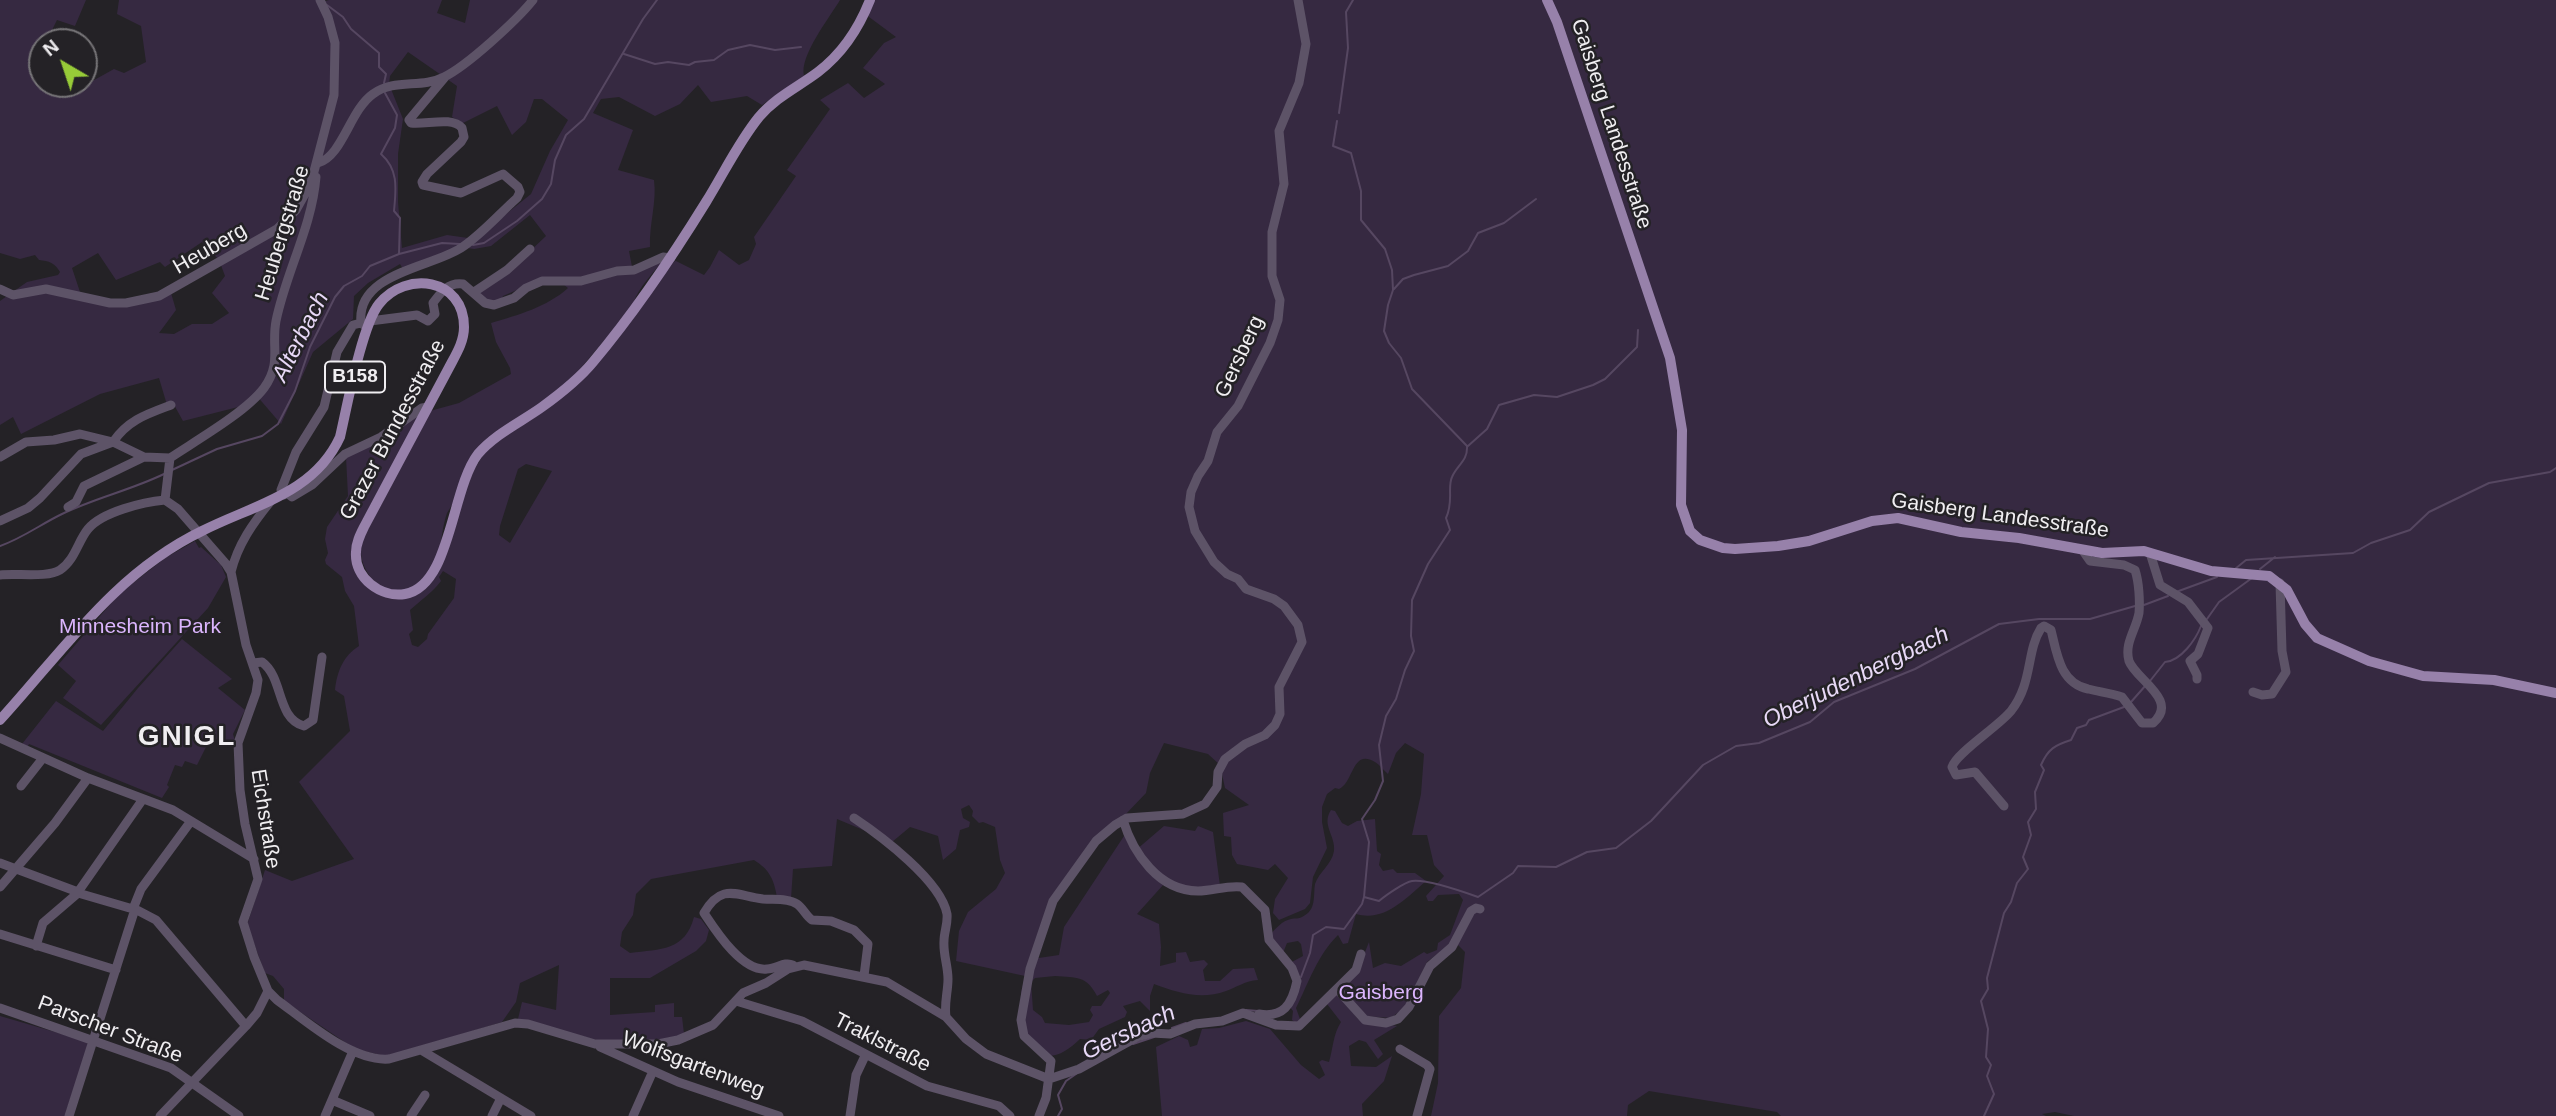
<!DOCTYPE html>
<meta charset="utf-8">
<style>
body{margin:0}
#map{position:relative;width:2556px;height:1116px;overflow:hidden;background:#242226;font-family:Helvetica,sans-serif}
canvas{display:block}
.north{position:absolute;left:28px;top:28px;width:70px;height:70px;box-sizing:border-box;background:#242226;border:2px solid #767477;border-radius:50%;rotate:321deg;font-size:19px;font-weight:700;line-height:28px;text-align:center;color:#f0eef1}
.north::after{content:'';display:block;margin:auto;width:24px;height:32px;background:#97cb38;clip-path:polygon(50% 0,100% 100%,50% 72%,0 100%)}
</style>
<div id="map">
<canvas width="2556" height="1116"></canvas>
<div class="north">N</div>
</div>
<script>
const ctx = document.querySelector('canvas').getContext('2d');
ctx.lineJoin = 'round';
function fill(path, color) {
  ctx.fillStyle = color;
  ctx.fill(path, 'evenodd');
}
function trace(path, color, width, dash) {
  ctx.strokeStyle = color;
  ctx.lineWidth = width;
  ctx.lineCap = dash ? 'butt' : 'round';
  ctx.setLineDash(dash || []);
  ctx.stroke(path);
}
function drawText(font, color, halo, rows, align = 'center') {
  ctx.font = font + ' Helvetica,sans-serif';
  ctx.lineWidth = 5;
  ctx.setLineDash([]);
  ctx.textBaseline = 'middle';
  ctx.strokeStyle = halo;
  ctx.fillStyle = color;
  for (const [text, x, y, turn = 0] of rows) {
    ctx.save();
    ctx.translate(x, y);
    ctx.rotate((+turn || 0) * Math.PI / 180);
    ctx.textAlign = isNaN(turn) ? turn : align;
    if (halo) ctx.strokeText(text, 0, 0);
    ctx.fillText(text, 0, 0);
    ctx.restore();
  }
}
fill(new Path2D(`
 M0,0H86L75,26L57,20L46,42H42V84H87L114,69L124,73L146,62L141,26L117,14L119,0H317L319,3L329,0H442L437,13L465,23L470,0H840C830,17 799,56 804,76L762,105L747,96L711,102L698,85L680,104L655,116L619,97L601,99L593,113L633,130L618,170L654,180C657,202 649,224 650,247L629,251L633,272L664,259C653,274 639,286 633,304L584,367L542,404L497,433L447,513C438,539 445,562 419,583C390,607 354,573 362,541L430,411L459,403L511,374L510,368L496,342L491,323C518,315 547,307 568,288L554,277L542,279L503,296L500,302L487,301L477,293L509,271L546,236L530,215L491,246L474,249L461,247L403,269L400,264L368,283L354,296L353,319L313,352L281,424L256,395L242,406L183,421L173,403L167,405L159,378L100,394L21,434L13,417L0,425V301L27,282L58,275L60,272C55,263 49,261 39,260L35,255L20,259L0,253ZM408,52L457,86L452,117L463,123L497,106L512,135L526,122L534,99H542L568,120L550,151L531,194L475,239L447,235L402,248L398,202V154L403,119L389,84L390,76ZM202,242L219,260L225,276L212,293L229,313L212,324H192L174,334L159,333L176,310L171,293L108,304L82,298L72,268L98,253L116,280L160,262L165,267Z
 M865,0H2556V1116H2074L2055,1112L2042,1114L2046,1116H1781L1777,1112L1649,1091L1628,1105L1627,1116H1431L1438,1083L1439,1016L1461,988L1465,952L1454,941L1427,962L1405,1007L1391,1018L1363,1016L1340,987L1359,967L1369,942L1373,968L1385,963L1401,966L1424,952L1427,954L1437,950L1438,943L1450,935L1463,900L1459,894L1438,895L1433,901H1428L1426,896L1444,876L1434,865L1427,835H1412L1421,794L1424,754L1405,743L1396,753L1388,774C1383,770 1380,765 1375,762C1352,748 1354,782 1339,789L1335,788L1327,794L1322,807V822L1327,848L1313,877L1310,903L1305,909L1279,920L1273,913L1275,899L1288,878L1275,864L1268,870L1237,864L1232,855L1231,837L1224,836L1223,813L1249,805L1225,788L1220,765L1208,754L1164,743L1150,773L1146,793L1124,816L1109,827L1054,895L1032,959L1059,955L1064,927L1126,833L1136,850L1164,826L1195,831L1198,826L1213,832L1220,886L1210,889L1164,884L1137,914L1159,924L1161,947L1160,966L1176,962V953L1186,952L1190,962L1204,960L1208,964L1203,970L1205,981H1220L1233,969L1254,968L1258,980C1245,981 1237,987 1226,991C1201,1000 1178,993 1154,984L1150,996V1011L1140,1001L1123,1006L1127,1012L1125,1017L1099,1029L1091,1040L1080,1039C1069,1049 1060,1057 1044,1056L1020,1028L1021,993L1025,976L956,961L959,931L968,912L996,889L1005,873L1000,860L995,827L983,822L979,823L972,816L973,811L969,805L961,809L963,818L970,822L969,827L960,830L956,849L943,860L938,836L910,827L892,842L837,819L832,866L793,869L791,899L777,897C774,880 770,870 754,860L651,879L636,894L633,915L622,932L620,946L630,953C661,949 685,951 694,917L701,919L709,930L706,941L696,951L650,978H610V1015L655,1012V1005L674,1003V1017H682L684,1034L658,1042L596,1040L518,1019L522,1002L556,1010L559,965L520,983L516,1002L502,1022L389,1057L355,1049L284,1001V989L273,976L265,973L247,925L265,870L292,881L354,859L299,782L350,731L344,696L335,690C337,672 343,656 359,646L354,606L345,591L342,577L326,564L325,560L328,553L325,539L327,527L348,496L346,457L422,411L358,528V577C388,590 412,612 435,578L465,489L480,458L498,441L545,410L671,262L676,261L704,275L710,267L719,250L739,265L749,260L756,244L754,237L796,176L787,170L830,109L820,100L848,83L864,98L885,84L863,68L884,43L896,37L861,11ZM526,464L552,471L510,543L499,535L500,526L518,469ZM443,571L456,579L454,598L428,634L427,639L418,647L412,645L409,634L413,630L410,610C421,600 432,593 441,581L439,577ZM1055,976C1077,978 1086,975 1097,996L1108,990L1110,993L1101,1006H1092L1090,1010L1093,1015L1089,1022L1069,1025L1045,1023L1042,1017L1033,1010L1031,982L1035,978Z
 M195,541L199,548L201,547L221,565L226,577L208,608L101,725L63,698L76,681L58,665L119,594L165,558Z
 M182,639L232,679L218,688L245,710L233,734L235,741L231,745L211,737L197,765L185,761L182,767L175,765L167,785L169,787L162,798L29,744L27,748L22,744L56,701L103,731L138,688Z
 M1331,810L1335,811L1342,823L1348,826L1357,821L1375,819L1377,851L1381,854L1379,865L1383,871L1393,869L1397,873H1415L1426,881C1405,899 1385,922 1356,914L1348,943L1343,944L1338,935C1317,956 1309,982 1296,1008L1300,1019L1297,1024L1292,1020L1293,1011L1289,1006L1296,992L1290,963L1303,956L1301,944L1298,941L1287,943L1283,953L1270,935C1276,928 1282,921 1291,919C1295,918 1299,919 1302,917C1317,910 1313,896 1315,884C1319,872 1332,864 1334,851C1336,836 1321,825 1331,810Z
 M1338,993L1358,1019L1397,1026L1374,1040L1383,1054L1378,1059L1366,1042L1359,1040L1349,1046L1351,1066L1376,1067L1392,1056L1384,1081L1362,1104L1363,1116H1162L1156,1047L1179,1036L1188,1040L1190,1047L1197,1045L1202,1029L1219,1028L1246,1021L1270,1029L1301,1065L1319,1079L1325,1075L1319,1062L1322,1060L1329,1062C1333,1049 1333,1034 1341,1022L1327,1004Z
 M0,1016L86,1041L88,1046L66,1112L67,1116H0Z`), '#362941');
trace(new Path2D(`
 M327,5L343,17L351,29L379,53V67L386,74L384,83
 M624,54L655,64L668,62L689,65L695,62L714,60L728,50L750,45L775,50L801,47
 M385,93L397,115L395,128L381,154C399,170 396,189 394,211L400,218L399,254
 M1339,113L1348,48L1346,12L1353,0
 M473,245L484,243L517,221L542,199L551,184L555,160L566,135L584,119L643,19L657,0
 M1394,289L1403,279L1414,275L1448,266L1468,251L1478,233L1504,223L1536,199
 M1468,446L1487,429L1499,405L1534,395L1557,397L1593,385L1605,379L1637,347L1638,330
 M172,470L217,449L262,436L278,424L295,391L310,347L335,297L344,286L362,276L370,266L399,254L442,243L460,244
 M0,546C23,538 41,524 62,514C95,498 131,490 164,474
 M2235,569L2246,560L2353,553L2371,543L2410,530L2429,512L2489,483L2550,472L2556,468
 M2260,569L2275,557
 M2176,592L2217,577
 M2144,605L2168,596
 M2207,619L2219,602L2252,578
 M2150,681L2165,662C2181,661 2196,639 2201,626
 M2131,702L2146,685
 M1364,897L1379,901C1386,895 1405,882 1412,881C1426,879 1464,892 1478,897L1513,873L1518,866L1556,867L1587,852L1616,848L1651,821L1703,765L1736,746L1759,743L1810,722L1834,702L1915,669L1999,624L2039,619H2090L2135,606
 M1301,977L1310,953L1313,935L1326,927L1344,929L1362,904L1364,897L1369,842L1362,819L1375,800L1383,781L1379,745L1386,716L1396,699L1405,670L1414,651L1411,636L1412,600L1428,564L1450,530L1446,518C1454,501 1447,488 1452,477C1457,465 1468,461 1467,446L1412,389L1401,358L1389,343L1384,331L1388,305L1393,290L1392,270L1385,249L1361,220V191L1351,153L1333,146L1337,121
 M1246,1010L1258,1011
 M1172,1028L1186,1023
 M1133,1044L1154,1037
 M1058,1116L1062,1109L1058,1095L1066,1081L1076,1074
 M1984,1116L1994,1094L1987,1076L1991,1065L1986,1057L1988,1029L1981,1001L1988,989L1987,978L2004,913L2011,902L2017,883L2028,869L2023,857L2031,835L2028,822L2036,809L2035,792L2044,770L2041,765C2048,749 2055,745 2071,740L2077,728L2086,725L2089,720L2124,707`), '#564761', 2);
trace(new Path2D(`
 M318,163C342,157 350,110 373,94C395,78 421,89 444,77C467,66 517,20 533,0
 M0,289L13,295L46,289L110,303H126L159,296L277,229L296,210L311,183L334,95L335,43L328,17L320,0
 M474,292L507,270L530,249
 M370,321L417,315L428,321L435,314L433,303C441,292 448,282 463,284L485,303L494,305L514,298L526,288L542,281H581L617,271L634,270L663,257L671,258
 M361,323C356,273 430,268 461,248C481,235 499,214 517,198L520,192L518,187L503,174L461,193L423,185L422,182L427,174L461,142L464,137L462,128C452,116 426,125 411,123L409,120L445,77
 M113,442C128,420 147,414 171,405
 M0,457L26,442L54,440L80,434L113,442L144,457L170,458
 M287,493L292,497L312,485L345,454L381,437L422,408L428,407
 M284,495L281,490L296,452L324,407L337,352L353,325L361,323L365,326
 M165,500L170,458C197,440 246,412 264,388C282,363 271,347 276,321C286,272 312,227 316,177
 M68,507L76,502L84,486L144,457
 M0,521L28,508L40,498L81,454L113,442
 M2150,553L2160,585L2188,602L2208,628L2198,654L2190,661L2197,675V679
 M231,572C238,544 253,523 271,501
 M0,575C16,573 48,578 60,570C75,560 78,541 88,529C102,512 143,502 165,500L178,509L226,564L231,572L246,645L258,680L256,693L238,743L240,790L245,824L258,879L243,922L254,957L268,991L277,1000C306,1021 352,1062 389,1059L515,1023L528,1024L595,1044H658L678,1040L713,1025L743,993L766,983L788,969L804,965L887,982L946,1017L966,1039L986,1054L1049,1079
 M253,663L262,662C284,678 276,718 304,726L313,720L322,657
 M2253,692L2262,695L2272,694L2286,672L2282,651L2280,583
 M0,738L88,778L173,810L254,859
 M21,786L43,758
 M2004,806L1975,772L1956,775L1952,767C1956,753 1999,726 2011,711C2033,683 2026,652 2041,628L2044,626L2051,630C2057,654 2060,683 2088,689C2100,692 2111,693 2122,697L2142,723H2153C2180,700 2135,679 2129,661C2124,643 2136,630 2139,613C2140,601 2139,582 2135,570L2124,565L2090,561L2083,551
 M854,818C881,836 941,881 947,914C948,924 944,932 944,941C943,954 948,966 948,979C948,992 944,1003 946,1017
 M1123,820C1133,853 1159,891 1198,891C1213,891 1227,885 1242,887L1265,910L1269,940L1292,968L1297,981C1292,1005 1283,1018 1259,1014
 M0,863L78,892L143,799
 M0,887L55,823L88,778
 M0,934L116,970
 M36,946L43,923L78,893L133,909L141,889L191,821
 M793,965C784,961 777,969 767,969C742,972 716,931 704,913C722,882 737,896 763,899C774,900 788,898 797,904C803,908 806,916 812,920L831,921L854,930L868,944L864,976
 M1337,989L1365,1020L1386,1023L1398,1019L1409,1007L1430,966L1452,947L1471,911L1476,908L1480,909
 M736,1001L802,1021L927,1086L999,1106L1010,1116
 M0,1008L171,1068L239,1116
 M600,1047L678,1082L779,1116
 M1400,1049L1427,1065L1430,1069L1417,1116
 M421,1050L531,1116
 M1049,1079L1079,1069L1137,1037L1152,1033L1170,1034L1195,1024L1222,1021L1243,1013L1276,1025L1299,1026L1356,970L1361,954
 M332,1100L370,1116
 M69,1116L135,909L156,920L246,1026
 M160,1116L246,1026L257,1013L268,991
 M325,1116L353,1051
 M411,1116L425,1095
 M492,1116L501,1098
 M633,1116L653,1071
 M850,1116L856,1075L865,1056
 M1039,1116L1046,1098L1051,1061L1024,1036L1021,1020L1030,969L1053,901L1096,841L1115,825L1127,818L1183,814L1205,804L1217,787L1218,772L1225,759L1245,744L1265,735L1275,725L1280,714L1279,687L1302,642L1298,625L1284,606L1274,599L1246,589L1238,579L1227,574L1214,562L1195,531L1189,507L1191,492L1198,476L1208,461L1217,432L1238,406L1270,343L1278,320L1280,300L1272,276V232L1284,184L1279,131L1299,83L1306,44L1298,0`), '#5d5367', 9);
trace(new Path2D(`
 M1547,0L1557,22L1670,358L1682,430L1681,505L1690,531L1700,540L1723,548L1735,549L1778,546L1809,541L1872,521L1898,518L1961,532L2019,538L2102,553L2144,551L2211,571L2269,576L2287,590L2305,624L2317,638L2369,661L2423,676L2494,680L2556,693
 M0,720C63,651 115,573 202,531C253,505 314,494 340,437C347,407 362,325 379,304C406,270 464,278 464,327C464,340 458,351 452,362L364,527C360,535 356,543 356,552C354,578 381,598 405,594C451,586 451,489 478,454C495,434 521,422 542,407C560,394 579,379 593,362C635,312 672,257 706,202C724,173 738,143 759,117C776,97 798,87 818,72C843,53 859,28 870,0`), '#9781aa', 10);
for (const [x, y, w] of [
 [355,377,60]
]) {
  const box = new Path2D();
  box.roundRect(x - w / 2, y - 15.5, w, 31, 5);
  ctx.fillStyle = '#242226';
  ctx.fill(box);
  trace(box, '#f0eef1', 2);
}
drawText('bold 19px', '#f0eef1', null, [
 ["B158",355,377]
]);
drawText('21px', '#f0eef1', '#242226', [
 ["Gaisberg Landesstraße",1611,124,72],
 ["Heubergstraße",283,233,-73],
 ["Heuberg",210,249,-30],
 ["Gersberg",1240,357,-65],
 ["Grazer Bundesstraße",393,430,-62],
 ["Gaisberg Landesstraße",2000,516,8],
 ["Eichstraße",265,819,81],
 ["Parscher Straße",110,1030,21],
 ["Traklstraße",882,1043,27],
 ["Wolfsgartenweg",693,1065,21]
]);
drawText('21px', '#dbb5fd', '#242226', [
 ["Minnesheim Park",140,627],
 ["Gaisberg",1381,993]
]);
drawText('italic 23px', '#e8d9f7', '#242226', [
 ["Alterbach",301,337,-63],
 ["Oberjudenbergbach",1856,678,-26],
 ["Gersbach",1129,1033,-25]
]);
ctx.letterSpacing = '2px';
drawText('bold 28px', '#f0eef1', '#242226', [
 ["GNIGL",187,737]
]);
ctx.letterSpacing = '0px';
</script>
